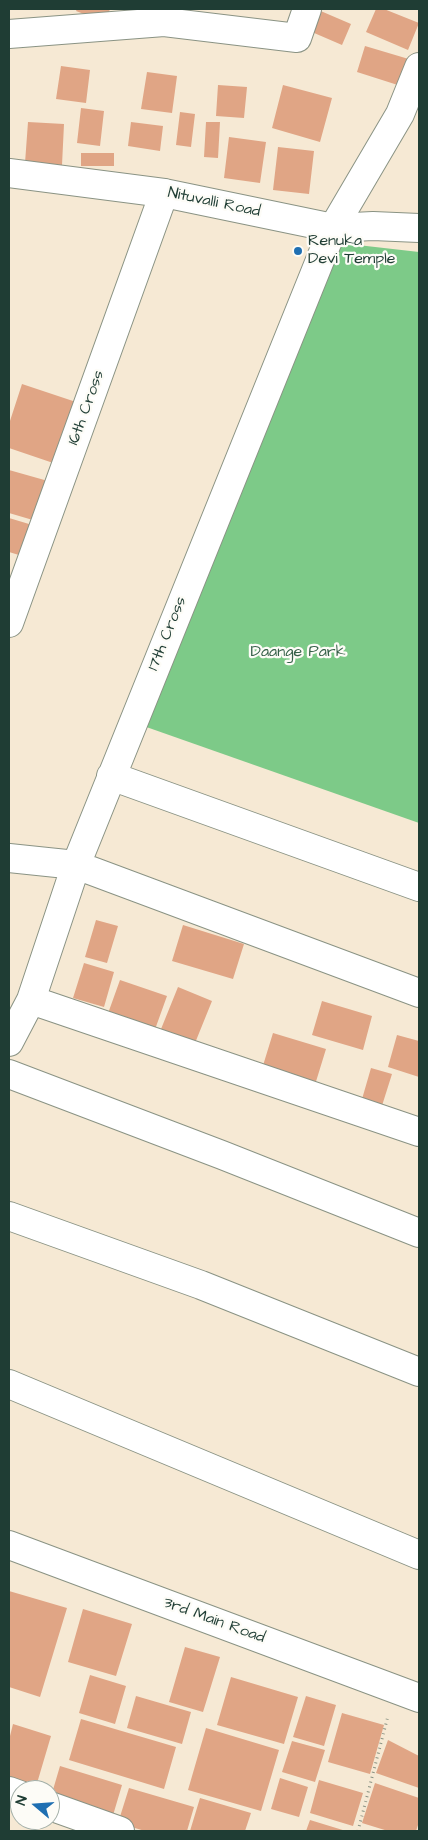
<!DOCTYPE html>
<style>
body{margin:0}
#map{position:relative;width:428px;height:1840px;overflow:hidden;background:#f6e9d4;font-family:"Architects Daughter",sans-serif}
canvas{display:block}
.frame{position:absolute;inset:0;border:10px solid #1f3d34;pointer-events:none}
.north{position:absolute;left:10px;top:1780px;width:50px;height:50px;box-sizing:border-box;background:#fdfcf7;border:1px solid #a4b0a9;border-radius:50%;rotate:288deg;font-size:14px;font-weight:700;line-height:20px;text-align:center;color:#1f3d34}
.north::after{content:'';display:block;margin:auto;width:18px;height:22px;background:#1f6fb2;clip-path:polygon(50% 0,100% 100%,50% 72%,0 100%)}
</style>
<div id="map">
<canvas width="428" height="1840"></canvas>
<div class="frame"></div>
<div class="north">N</div>
</div>
<script>
const ctx = document.querySelector('canvas').getContext('2d');
ctx.lineJoin = 'round';
function fill(path, color) {
  ctx.fillStyle = color;
  ctx.fill(path, 'evenodd');
}
function trace(path, color, width, dash) {
  ctx.strokeStyle = color;
  ctx.lineWidth = width;
  ctx.lineCap = dash ? 'butt' : 'round';
  ctx.setLineDash(dash || []);
  ctx.stroke(path);
}
function drawText(font, color, halo, rows, align = 'center') {
  ctx.font = font + ' "Architects Daughter",sans-serif';
  ctx.lineWidth = 4.5;
  ctx.setLineDash([]);
  ctx.textBaseline = 'middle';
  ctx.strokeStyle = halo;
  ctx.fillStyle = color;
  for (const [text, x, y, turn = 0] of rows) {
    ctx.save();
    ctx.translate(x, y);
    ctx.rotate((+turn || 0) * Math.PI / 180);
    ctx.textAlign = isNaN(turn) ? turn : align;
    if (halo) ctx.strokeText(text, 0, 0);
    ctx.fillText(text, 0, 0);
    ctx.restore();
  }
}
fill(new Path2D(`
 M340,243L419,252V823L135,723Z`), '#7dca88');
fill(new Path2D(`
 M77,9H110L105,22L76,11Z
 M316,9L351,24L342,45L291,23Z
 M376,9H384L419,23L408,50L366,32Z
 M365,46L412,60L404,87L357,72Z
 M61,66L90,70L86,103L56,99Z
 M147,72L177,76L172,113L141,109Z
 M218,85L247,87L244,118L216,116Z
 M283,85L332,98L320,142L272,128Z
 M81,108L104,111L100,146L77,143Z
 M180,112L195,114L191,147L176,145Z
 M28,122L64,124L62,165L25,163Z
 M131,122L163,126L160,151L128,146Z
 M206,122H220L218,158L204,157Z
 M229,137L266,142L260,183L224,178Z
 M278,147L314,151L309,194L273,190Z
 M81,153H114V166H81Z
 M22,384L85,405L65,467L9,448V424Z
 M9,470L55,483L43,523L9,513Z
 M9,518L39,527L29,558L9,552Z
 M96,920L118,926L107,963L85,957Z
 M183,925L244,944L233,979L172,961Z
 M84,963L114,972L104,1007L73,998Z
 M120,980L167,996L153,1035L106,1019Z
 M178,987L212,1001L193,1048L159,1034Z
 M322,1001L372,1016L363,1050L312,1035Z
 M273,1033L326,1049L314,1088L261,1072Z
 M397,1035L419,1041V1077L388,1067Z
 M371,1068L392,1074L380,1112L360,1106Z
 M9,1591L67,1608L40,1697L9,1687Z
 M83,1609L132,1624L116,1676L68,1662Z
 M185,1647L220,1657L203,1712L169,1702Z
 M90,1675L126,1686L115,1724L79,1713Z
 M231,1677L298,1697L284,1744L217,1725Z
 M136,1696L191,1712L182,1744L127,1728Z
 M306,1696L336,1705L324,1746L293,1737Z
 M342,1713L384,1725L370,1774L328,1762Z
 M81,1719L176,1747L164,1789L69,1760Z
 M13,1724L51,1736L35,1790L9,1782V1740Z
 M206,1728L279,1750L261,1811L188,1790Z
 M388,1740L419,1756V1788L376,1773Z
 M292,1741L325,1750L315,1782L282,1772Z
 M60,1766L122,1785L111,1822L50,1800Z
 M280,1778L308,1787L299,1817L271,1809Z
 M319,1780L363,1793L353,1826L310,1813Z
 M375,1783L419,1798V1822L416,1831H388L362,1823Z
 M129,1788L194,1807L187,1831H145L118,1823Z
 M200,1798L251,1813L245,1831H190Z
 M310,1820L346,1831H306Z`), '#e0a585');
const minor = new Path2D(`
 M9,34L164,22L297,38L307,9
 M9,623L164,193
 M111,776L419,887
 M9,858L76,865L419,993
 M31,1000L419,1132
 M9,1042L31,1000L76,865L333,228L400,114L419,67
 M9,1074L222,1155L419,1233
 M9,1216L201,1285L419,1372
 M9,1384L419,1555
 M9,1545L419,1698
 M9,1791L20,1795
 M50,1806L120,1831`);
const tertiary = new Path2D(`
 M9,173L164,193L333,228L373,226L419,228`);
trace(minor, '#8a9384', 30);
trace(tertiary, '#8a9384', 30);
trace(new Path2D(`
 M358,1831L388,1716`), '#8a9384', 3, [1, 4]);
trace(minor, '#fff', 28);
trace(tertiary, '#fff', 28);
for (const [x, y, r, color] of [
 [298,251,5,"#1f6fb2"]
]) {
  const dot = new Path2D();
  dot.arc(x, y, r, 0, 2 * Math.PI);
  ctx.fillStyle = color;
  ctx.fill(dot);
  trace(dot, '#fdfcf7', 2);
}
drawText('16px', '#1f3d34', '#fdfcf7', [
 ["Nituvalli Road",214,203,12],
 ["16th Cross",87,408,-70],
 ["17th Cross",168,634,-68],
 ["3rd Main Road",214,1621,20]
]);
drawText('16px', '#1f3d34', '#fdfcf7', [
 ["Renuka",308,242],
 ["Devi Temple",308,260]
], 'left');
drawText('16px', '#366049', '#fdfcf7', [
 ["Daange Park",298,653]
]);
</script>
